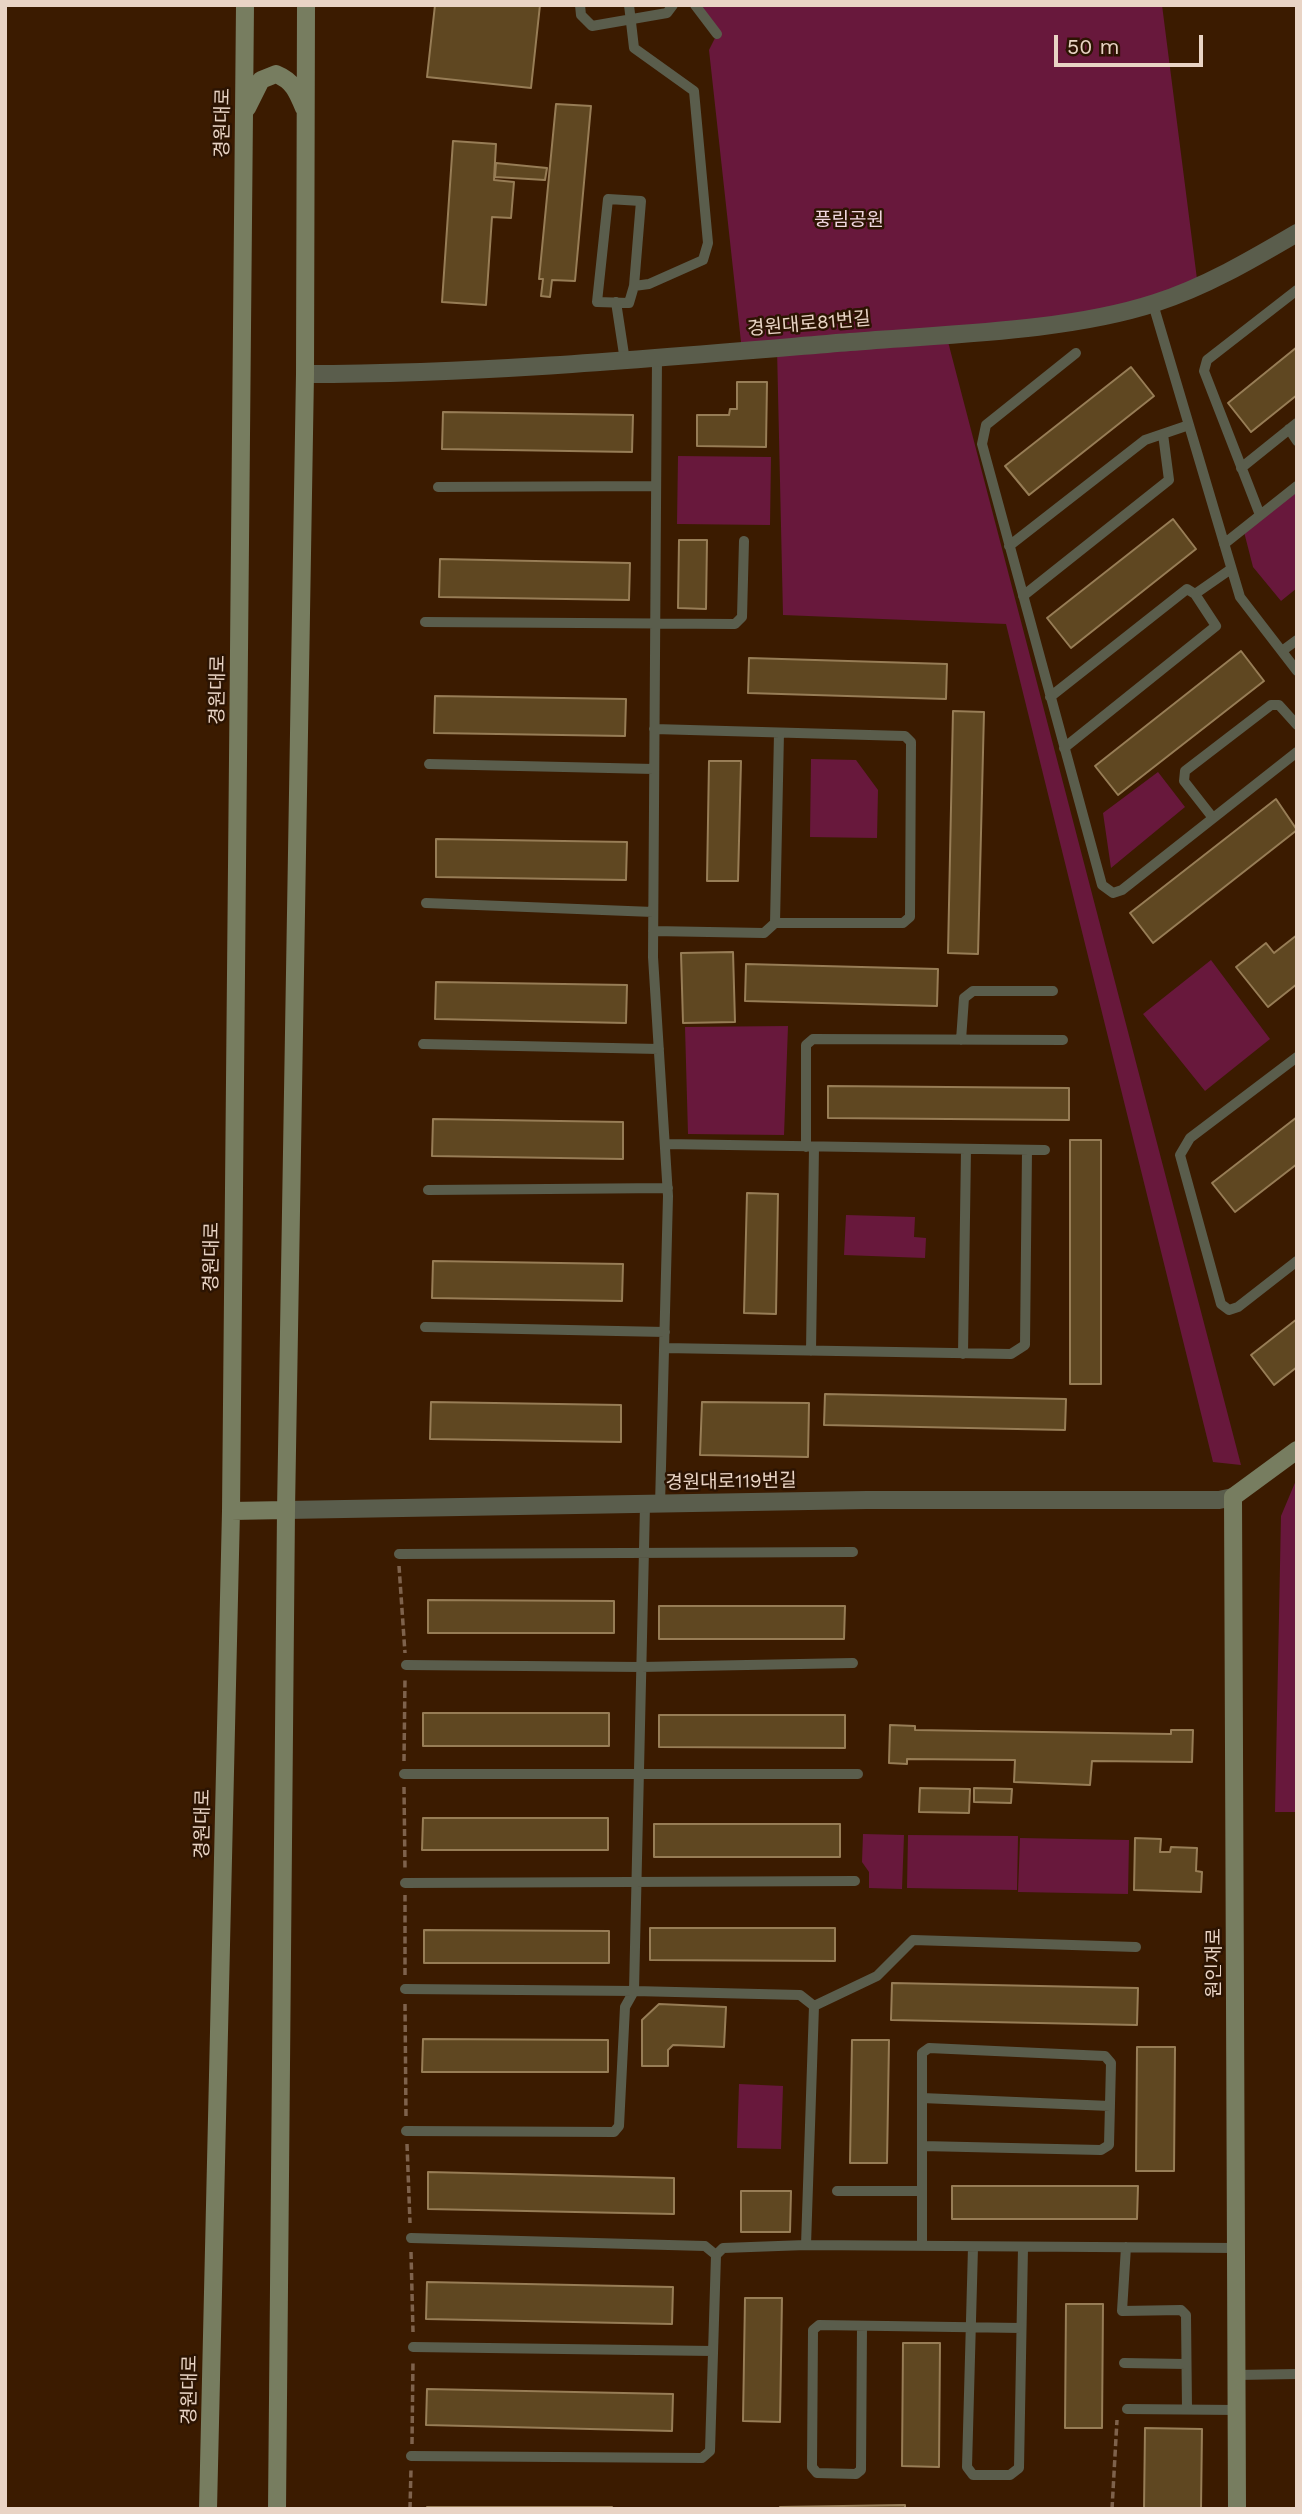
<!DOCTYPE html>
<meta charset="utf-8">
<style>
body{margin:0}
#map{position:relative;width:1302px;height:2514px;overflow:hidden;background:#3b1b00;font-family:"Work Sans",sans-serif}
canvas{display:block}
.frame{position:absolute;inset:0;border:7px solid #e9d4c5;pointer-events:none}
.scale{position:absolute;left:1054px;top:35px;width:149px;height:32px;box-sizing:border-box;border:4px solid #e9d4c5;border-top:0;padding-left:9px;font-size:21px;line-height:24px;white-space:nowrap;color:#e9d4c5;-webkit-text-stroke:5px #2c1402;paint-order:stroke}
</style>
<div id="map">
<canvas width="1302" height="2514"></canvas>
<div class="frame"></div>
<div class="scale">50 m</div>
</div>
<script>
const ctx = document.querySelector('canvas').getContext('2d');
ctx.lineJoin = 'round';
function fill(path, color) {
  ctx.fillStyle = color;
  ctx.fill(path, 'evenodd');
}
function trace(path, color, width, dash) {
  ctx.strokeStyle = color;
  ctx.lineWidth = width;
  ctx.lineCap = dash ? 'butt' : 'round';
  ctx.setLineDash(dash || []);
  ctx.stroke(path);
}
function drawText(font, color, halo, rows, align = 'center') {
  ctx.font = font + ' "Work Sans","Noto Sans KR",sans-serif';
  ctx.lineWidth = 5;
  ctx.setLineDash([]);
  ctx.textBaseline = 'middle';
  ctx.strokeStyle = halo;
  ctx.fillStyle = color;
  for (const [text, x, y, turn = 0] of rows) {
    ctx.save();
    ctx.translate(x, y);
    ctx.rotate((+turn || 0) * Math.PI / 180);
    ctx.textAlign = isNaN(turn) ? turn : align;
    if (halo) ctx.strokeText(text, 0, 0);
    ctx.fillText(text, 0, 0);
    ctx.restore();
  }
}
fill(new Path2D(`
 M695,5H1162L1198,287L1153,304L946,334L1241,1465L1213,1462L1006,624L783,615L777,348L742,351L709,50L717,34Z
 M678,456L771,457L770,525L677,524Z
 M1297,487V588L1281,601L1253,567L1243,528Z
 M811,759L856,760L878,790L877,838L810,837Z
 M1158,772L1185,807L1111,868L1103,813Z
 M1211,960L1270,1039L1205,1091L1143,1014Z
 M788,1026L784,1135L688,1134L685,1027Z
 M846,1215L915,1217L914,1237L926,1238L925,1258L844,1255Z
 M1297,1478V1812H1275L1281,1516Z
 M863,1834L904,1835L902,1889L869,1888V1872L862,1862Z
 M908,1835L1018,1836L1017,1890L907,1888Z
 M1020,1838L1129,1840L1128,1894L1018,1892Z
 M739,2084L783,2086L781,2149L737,2148Z`), '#68183c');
const building = new Path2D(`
 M435,5H540L531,88L427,77Z
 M556,104L591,106L575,281L552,280L550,297L541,296L543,279H539Z
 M453,141L496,144L494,180L514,182L511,218L492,217L486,305L442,302Z
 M496,163L547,168L545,180L495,177Z
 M1297,347V395L1251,432L1228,403Z
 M1131,367L1154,396L1029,495L1005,466Z
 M737,382H767L766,447L697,446V415H729L730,409H737Z
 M443,412L633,415L632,452L442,449Z
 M1173,519L1196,549L1071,648L1047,618Z
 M679,540H707L706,609L678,608Z
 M440,559L630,563L629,600L439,597Z
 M1241,651L1264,681L1118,795L1095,766Z
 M749,658L947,664L946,699L748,693Z
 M435,696L626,699L625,736L434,733Z
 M953,711L984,712L978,954L948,953Z
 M709,761H741L738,881H707Z
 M1276,799L1297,830L1153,943L1130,913Z
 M436,839L627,842L626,880L436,877Z
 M1297,935V984L1268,1007L1236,967L1266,943L1274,953Z
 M733,952L735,1022L683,1023L681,953Z
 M746,964L938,969L937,1006L745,1001Z
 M436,982L627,985L626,1023L435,1019Z
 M828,1086L1069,1088V1120L828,1118Z
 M1297,1117V1164L1235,1212L1212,1183Z
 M433,1119L623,1122V1159L432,1156Z
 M1070,1140H1101V1384H1070Z
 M747,1193L778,1194L776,1314L744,1313Z
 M433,1261L623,1264L622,1301L432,1298Z
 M1297,1319V1367L1274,1385L1251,1355Z
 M825,1394L1066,1399L1065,1430L824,1425Z
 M431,1402L621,1405V1442L430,1439Z
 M702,1402L809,1403L808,1457L700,1455Z
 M428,1600L614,1601V1633H428Z
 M659,1606H845L844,1639H659Z
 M423,1713H609V1746H423Z
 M659,1715H845V1748L659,1747Z
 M890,1725L915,1726V1730L1171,1734V1730H1193L1192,1762L1092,1761L1090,1785L1014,1782L1015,1760L907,1759V1764L889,1763Z
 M920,1788L970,1789L969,1813L919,1812Z
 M974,1788L1012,1789L1011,1803L974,1802Z
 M423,1818H608V1850H422Z
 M654,1824H840V1857H654Z
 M1135,1838L1161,1839L1160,1852H1170L1171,1847L1197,1848L1196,1871L1202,1872L1201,1892L1134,1890Z
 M650,1928H835V1961L650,1960Z
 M424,1930L609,1931V1963H424Z
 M892,1983L1138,1988L1137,2025L891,2020Z
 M659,2004L726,2007L724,2047L673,2045L668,2050V2066H642V2020Z
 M423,2039L608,2040V2072H422Z
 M852,2040H889L887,2163H850Z
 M1137,2047H1175L1174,2171H1136Z
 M428,2172L674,2178V2214L428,2209Z
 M952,2186H1138L1137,2219H952Z
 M741,2191H791L790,2232H741Z
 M427,2282L673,2287L672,2324L426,2319Z
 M745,2298H782L780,2422L743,2421Z
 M1066,2304H1103L1102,2428H1065Z
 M903,2343H940L939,2467L902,2466Z
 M427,2389L673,2394L672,2431L426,2425Z
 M1145,2428L1202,2429L1201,2509H1144Z
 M905,2505V2509H780V2507Z
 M427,2507H612L427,2509Z`);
fill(building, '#5f4721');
trace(building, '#977d56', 2);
trace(new Path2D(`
 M399,1566L405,1653
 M404,1761L405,1678
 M404,1787L405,1870
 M405,1975V1895
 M405,2004L406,2118
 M407,2144L410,2223
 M411,2252L413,2332
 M412,2444L413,2360
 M410,2509L411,2469
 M1112,2509L1117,2420`), '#7e624c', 3.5, [7, 3.5]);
trace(new Path2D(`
 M580,5L581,15L592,26L667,13L673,5
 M629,5L634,48L694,91L708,243L703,260L649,284L634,286
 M695,5L717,34
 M608,199L641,201L634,286L629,303L597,302Z
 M616,302L625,361
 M1153,304L1240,597L1297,671
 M1076,353L986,425L982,444L1102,885L1113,893L1122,890L1297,752
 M657,358L653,957L668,1196L660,1505
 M1289,429L1297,441
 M1241,468L1297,423
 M438,487L656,486
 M1260,515L1204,371L1207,360L1297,290
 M1224,544L1297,486
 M1009,546L1145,440L1189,425
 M1023,596L1169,480L1163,434
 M425,622L735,624L742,617L744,541
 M1282,651L1297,640
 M1050,697L1187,589L1195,594L1231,569
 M654,729L905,736L911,742L910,917L903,923H775
 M1064,748L1216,626L1195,594
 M429,764L654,769
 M1213,818L1184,781L1185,771L1271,705H1279L1297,725
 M426,903L653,912
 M653,931L764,933L775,923L779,733
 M961,1040L964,998L973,991H1053
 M423,1044L659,1049
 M1297,1057L1190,1138L1180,1155L1221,1304L1229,1310L1238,1307L1297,1261
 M665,1144L1045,1150
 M806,1147V1045L813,1039L1063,1040
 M428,1190L668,1188
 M425,1327L665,1332
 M664,1348L1011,1354L1025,1345L1027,1150
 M811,1351L814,1147
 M963,1354L966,1149
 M645,1505L634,1991L800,1995L814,2006L806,2245L1236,2248
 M399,1554L853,1552
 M406,1665L641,1667L853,1663
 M404,1774H858
 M405,1883L855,1881
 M405,1989L634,1991L625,2007L619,2126L614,2132L406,2131
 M814,2006L877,1976L913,1940L1136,1947
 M922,2098L1110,2106
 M837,2191H922
 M411,2238L705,2246L716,2255
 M922,2246V2053L929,2048L1105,2056L1111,2063L1109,2145L1101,2150L922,2146
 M973,2247L967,2467L973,2475H1010L1019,2468L1023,2247
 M1126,2247L1122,2311L1181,2310L1186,2315L1187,2409
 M862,2326L861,2470L856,2474L817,2473L812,2467L813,2330L819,2325L1021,2328
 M413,2347L713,2351
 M1124,2363L1186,2364
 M1236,2375L1297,2374
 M1127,2409L1236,2410
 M411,2456L702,2458L710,2451L716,2255L723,2248L806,2245`), '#5a5d4c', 10);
trace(new Path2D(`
 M305,374C487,374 669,357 850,342C944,334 1066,332 1155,303C1205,287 1251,260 1297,233
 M286,1510L867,1500H1219L1233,1497`), '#5a5d4c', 18);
trace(new Path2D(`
 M247,108L261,80L276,74C293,81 297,91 304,108
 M231,1511L286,1510
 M208,2509L231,1511L245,5
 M277,2509L286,1510L305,374L306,5
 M1237,2509L1233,1497L1297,1450`), '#777d60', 18);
drawText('19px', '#e9d4c5', '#2c1402', [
 ["경원대로",223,123,-89],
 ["경원대로81번길",809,324,-5],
 ["경원대로",218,690,-89],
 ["경원대로",212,1257,-89],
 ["경원대로119번길",731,1482,-1],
 ["경원대로",203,1824,-89],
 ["원인재로",1214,1963,-90],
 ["경원대로",190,2390,-89]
]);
drawText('19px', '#f0d6de', '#2c1402', [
 ["풍림공원",849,220]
]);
</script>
